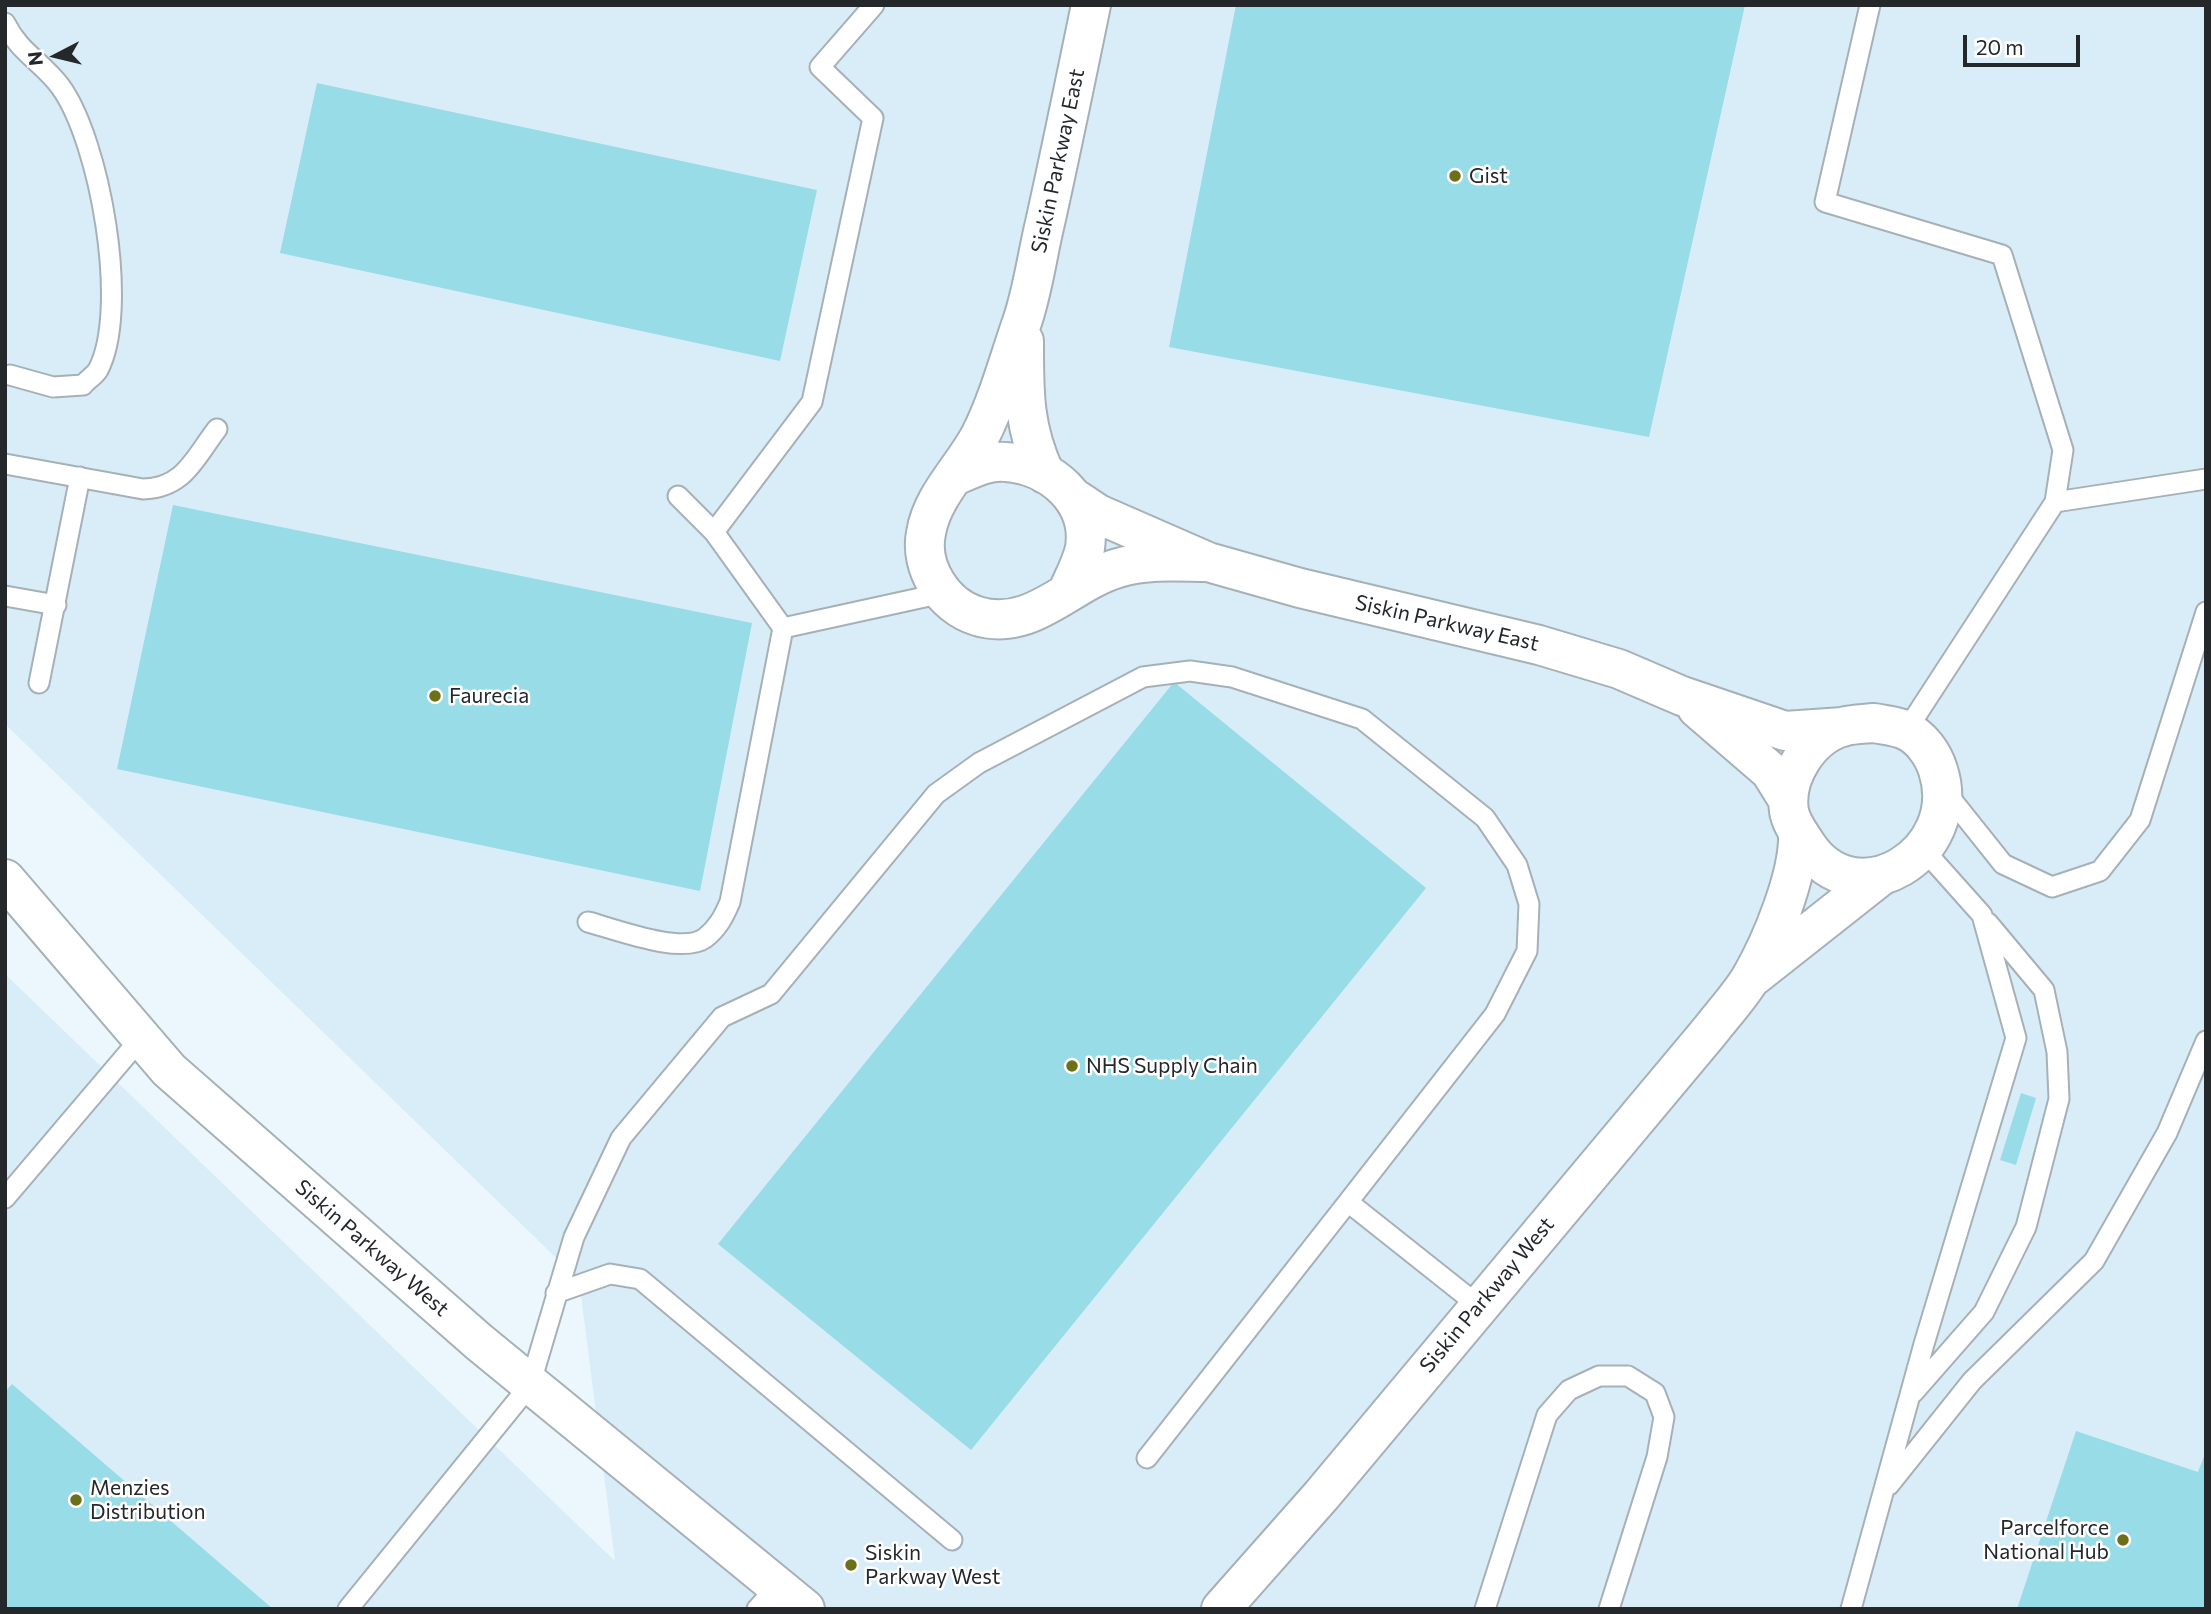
<!DOCTYPE html>
<style>
body{margin:0}
#map{position:relative;width:2211px;height:1614px;overflow:hidden;background:#ebf7fd;font-family:Commissioner,sans-serif}
canvas{display:block}
.frame{position:absolute;inset:0;border:7px solid #24282b;pointer-events:none}
.north{position:absolute;left:21px;top:21px;width:70px;height:70px;-webkit-text-stroke:5px #fff;paint-order:stroke;rotate:263deg;font-size:19px;font-weight:700;line-height:28px;text-align:center;color:#24282b}
.north::after{content:'';display:block;margin:auto;width:24px;height:32px;background:#24282b;clip-path:polygon(50% 0,100% 100%,50% 72%,0 100%)}
.scale{position:absolute;left:1963px;top:35px;width:117px;height:32px;box-sizing:border-box;border:4px solid #24282b;border-top:0;padding-left:9px;font-size:21px;line-height:24px;white-space:nowrap;color:#24282b;-webkit-text-stroke:5px #fff;paint-order:stroke}
</style>
<div id="map">
<canvas width="2211" height="1614"></canvas>
<div class="frame"></div>
<div class="north">N</div>
<div class="scale">20 m</div>
</div>
<script>
const ctx = document.querySelector('canvas').getContext('2d');
ctx.lineJoin = 'round';
function fill(path, color) {
  ctx.fillStyle = color;
  ctx.fill(path, 'evenodd');
}
function trace(path, color, width, dash) {
  ctx.strokeStyle = color;
  ctx.lineWidth = width;
  ctx.lineCap = dash ? 'butt' : 'round';
  ctx.setLineDash(dash || []);
  ctx.stroke(path);
}
function drawText(font, color, halo, rows, align = 'center') {
  ctx.font = font + ' Commissioner,sans-serif';
  ctx.lineWidth = 5;
  ctx.setLineDash([]);
  ctx.textBaseline = 'middle';
  ctx.strokeStyle = halo;
  ctx.fillStyle = color;
  for (const [text, x, y, turn = 0] of rows) {
    ctx.save();
    ctx.translate(x, y);
    ctx.rotate((+turn || 0) * Math.PI / 180);
    ctx.textAlign = isNaN(turn) ? turn : align;
    if (halo) ctx.strokeText(text, 0, 0);
    ctx.fillText(text, 0, 0);
    ctx.restore();
  }
}
fill(new Path2D(`
 M5,5H2206V1609H5V974L615,1561L579,1280L5,724Z`), '#d9edf8');
fill(new Path2D(`
 M1236,5H1745L1649,437L1169,347Z
 M317,83L817,190L780,361L280,253Z
 M173,505L752,623L700,891L117,769Z
 M1174,682L1426,888L971,1450L718,1244Z
 M2021,1093L2036,1098L2016,1165L2000,1160Z
 M12,1384L273,1609H5V1392Z
 M2076,1431L2198,1472L2206,1451V1609H2017Z`), '#97dce6');
const service = new Path2D(`
 M1870,5L1825,202L2002,255L2063,450L2055,502L1906,731
 M5,23C19,52 42,62 60,86C100,140 130,310 98,370C95,375 87,380 83,385L53,387L10,375
 M5,464L143,489C184,488 194,459 217,429
 M2055,502L2206,479
 M714,532L812,402L873,118L820,67L874,5
 M5,596L56,605
 M783,628L943,593
 M39,683L80,477
 M1944,790L2003,864L2052,887L2100,871L2140,820L2206,612
 M588,922C615,929 682,955 705,938C718,928 724,916 730,902L783,628L714,532L678,496
 M5,1198L141,1038
 M556,1293L610,1274L640,1279L952,1540
 M1913,1393L1984,1312L2026,1227L2059,1099L2057,1052L2044,990L1988,923
 M1147,1458L1348,1202L1479,1306
 M1889,1485L1972,1381L2094,1261L2167,1133L2206,1041
 M348,1609L530,1385L574,1237L621,1138L722,1017L771,994L936,794L979,763L1143,677L1190,671L1232,677L1362,719L1485,818L1517,865L1529,904L1527,951L1495,1014L1348,1202
 M757,1609L777,1587
 M1485,1609L1547,1415L1569,1390L1599,1376H1628L1655,1393L1664,1417L1657,1457L1609,1609
 M1851,1609L1924,1344L2016,1038L1982,915L1924,850`);
const tertiary = new Path2D(`
 M1091,5C1076,78 1061,151 1045,223C1037,256 1033,290 1022,322C1009,359 998,401 980,436C963,468 932,496 926,533C919,568 944,606 977,616C1032,633 1069,582 1118,568C1146,559 1179,562 1208,562
 M1024,341C1024,391 1023,427 1045,474
 M955,476C971,469 988,460 1006,462C1051,465 1092,501 1085,548C1082,563 1073,579 1067,593
 M1077,500L1098,514L1208,562L1300,588L1539,645L1619,669L1682,696L1785,731L1843,727
 M1697,708L1770,771L1788,800
 M1874,723C1884,725 1896,726 1905,730C1921,737 1933,754 1938,770C1965,853 1855,921 1806,844C1799,833 1791,823 1789,811C1784,777 1809,737 1842,727C1852,724 1864,724 1874,723Z
 M5,879L169,1070L479,1342L805,1609
 M1754,976L1882,875
 M1221,1609L1321,1496L1710,1031C1723,1014 1739,997 1750,979C1771,943 1800,874 1798,832`);
trace(service, '#a6b1b7', 23);
trace(tertiary, '#a6b1b7', 42);
trace(service, '#fff', 19);
trace(tertiary, '#fff', 38);
for (const [x, y, r, color] of [
 [1455,176,7,"#6c7117"],
 [435,696,7,"#6c7117"],
 [1072,1066,7,"#6c7117"],
 [76,1500,7,"#6c7117"],
 [2123,1540,7,"#6c7117"],
 [851,1565,7,"#6c7117"]
]) {
  const dot = new Path2D();
  dot.arc(x, y, r, 0, 2 * Math.PI);
  ctx.fillStyle = color;
  ctx.fill(dot);
  trace(dot, '#fff', 2.5);
}
drawText('21px', '#24282b', '#fff', [
 ["Siskin Parkway East",1058,161,-78],
 ["Siskin Parkway East",1447,623,13],
 ["Siskin Parkway West",372,1248,41],
 ["Siskin Parkway West",1487,1295,-50]
]);
drawText('21px', '#24282b', '#fff', [
 ["Gist",1469,176],
 ["Faurecia",449,696],
 ["NHS Supply Chain",1086,1066],
 ["Menzies",90,1488],
 ["Distribution",90,1512],
 ["Parcelforce",2109,1528,"right"],
 ["National Hub",2109,1552,"right"],
 ["Siskin",865,1553],
 ["Parkway West",865,1577]
], 'left');
</script>
